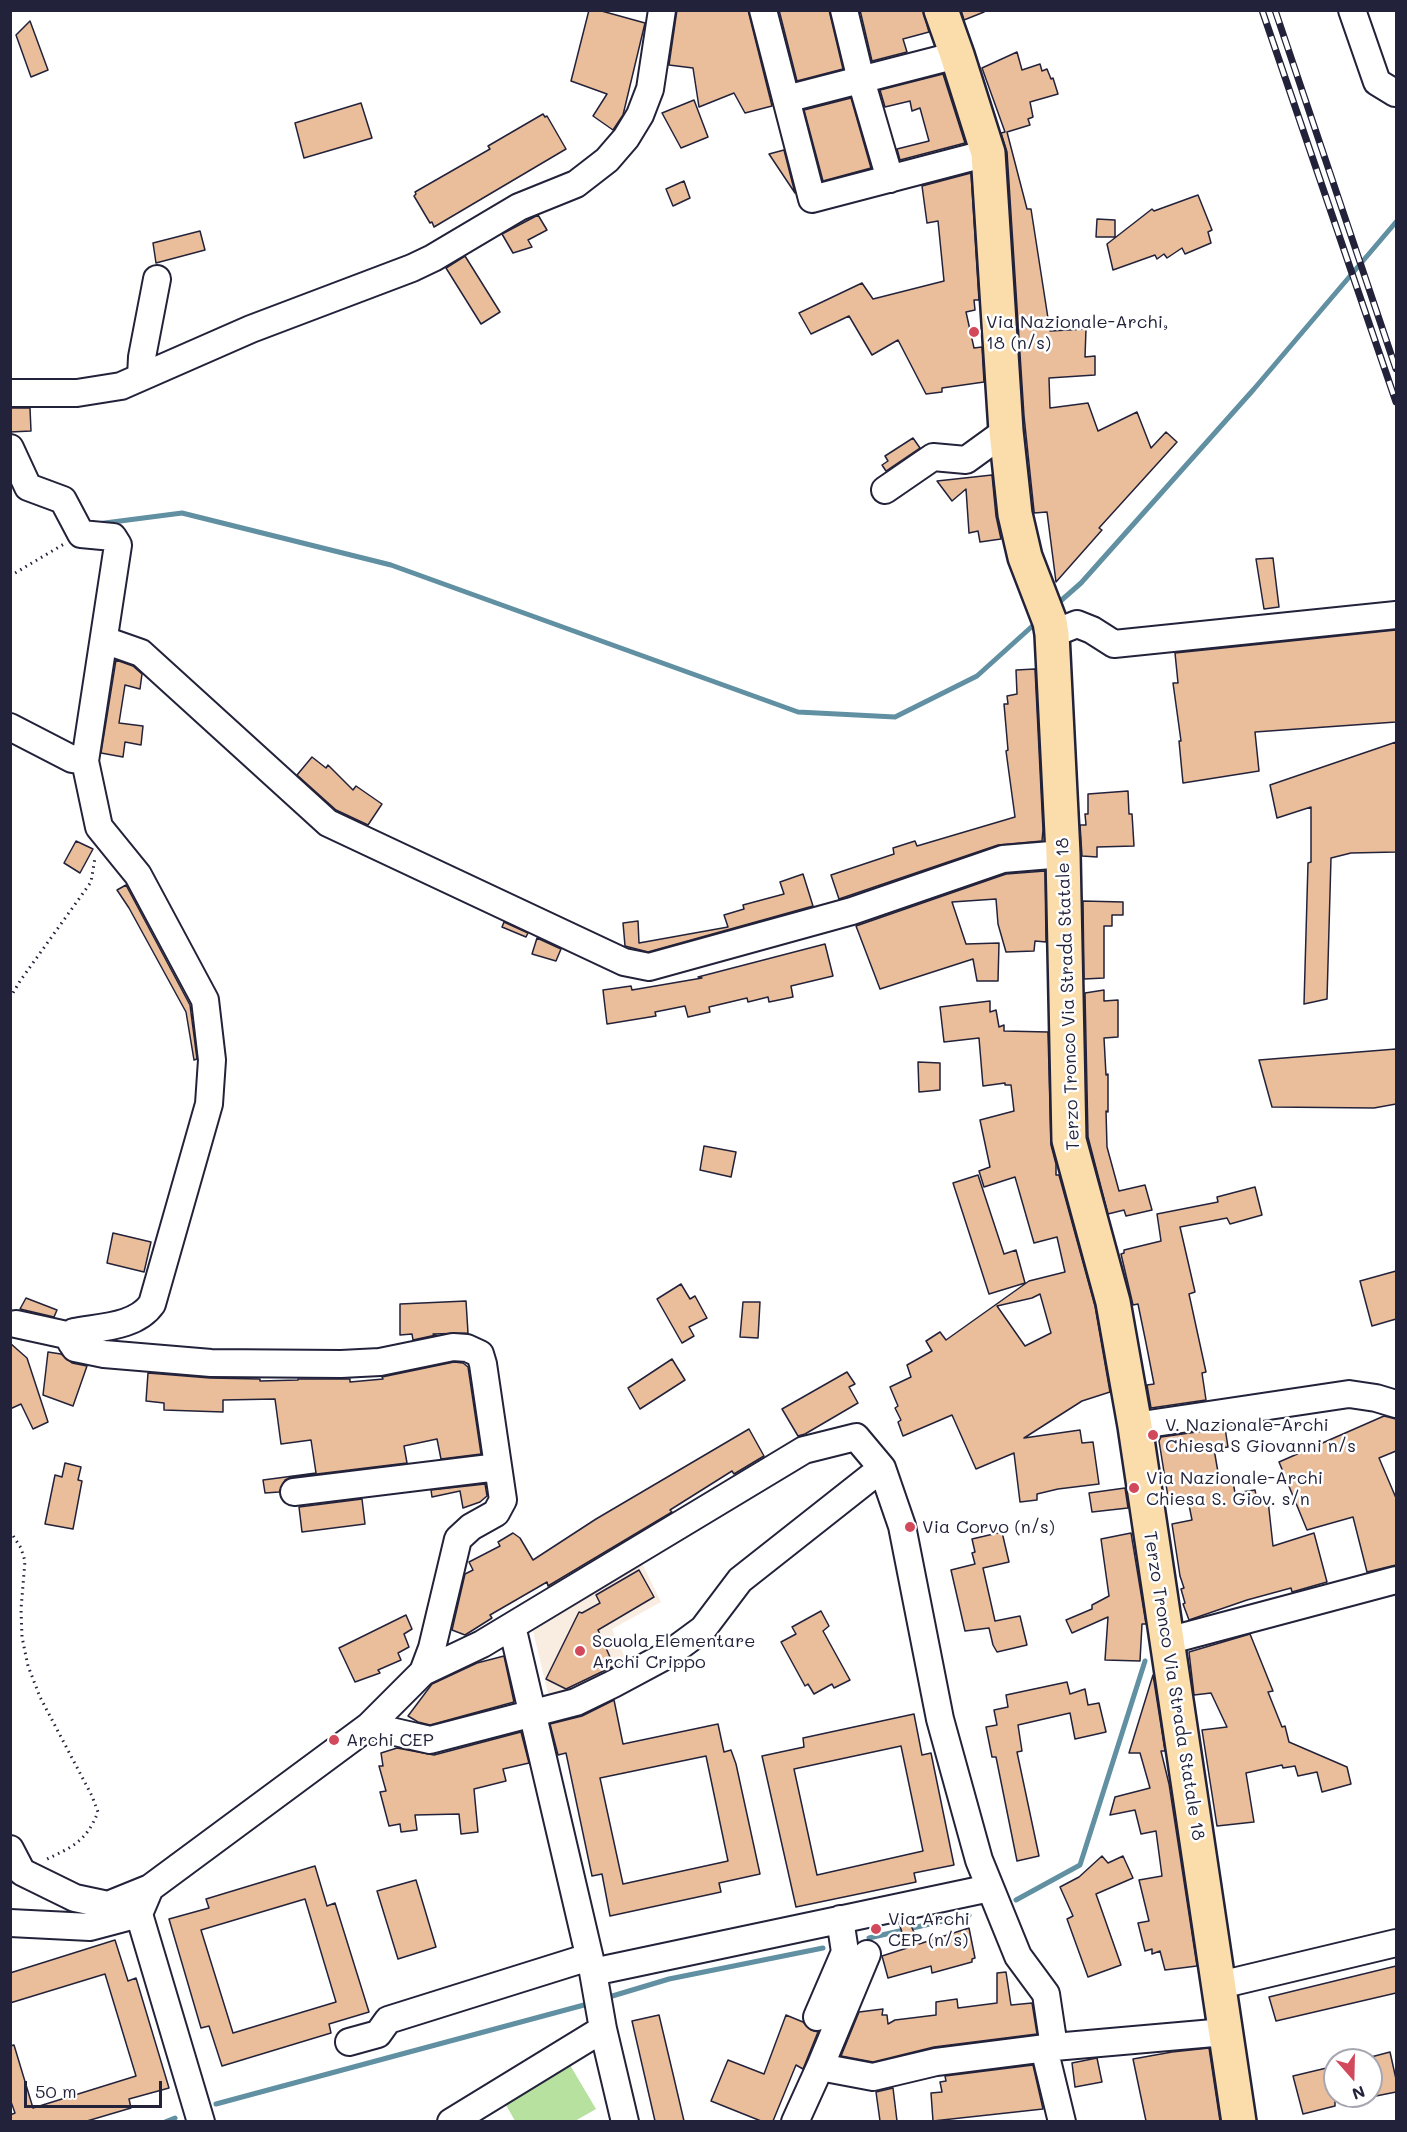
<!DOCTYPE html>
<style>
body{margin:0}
#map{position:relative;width:1407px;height:2132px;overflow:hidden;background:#fff;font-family:Mali,sans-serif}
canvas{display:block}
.frame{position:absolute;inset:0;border:12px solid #22223b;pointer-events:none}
.north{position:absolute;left:1323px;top:2048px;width:60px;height:60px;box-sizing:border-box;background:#fff;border:2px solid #a7a7b1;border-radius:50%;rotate:160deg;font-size:16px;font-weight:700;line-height:24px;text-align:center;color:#22223b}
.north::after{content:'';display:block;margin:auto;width:21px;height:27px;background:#d1495b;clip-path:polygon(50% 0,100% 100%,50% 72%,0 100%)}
.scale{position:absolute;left:24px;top:2081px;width:138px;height:27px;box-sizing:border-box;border:3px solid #22223b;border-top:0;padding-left:8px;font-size:18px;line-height:21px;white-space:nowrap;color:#22223b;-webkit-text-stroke:4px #fff;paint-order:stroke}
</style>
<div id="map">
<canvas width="1407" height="2132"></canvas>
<div class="frame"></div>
<div class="north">N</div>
<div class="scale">50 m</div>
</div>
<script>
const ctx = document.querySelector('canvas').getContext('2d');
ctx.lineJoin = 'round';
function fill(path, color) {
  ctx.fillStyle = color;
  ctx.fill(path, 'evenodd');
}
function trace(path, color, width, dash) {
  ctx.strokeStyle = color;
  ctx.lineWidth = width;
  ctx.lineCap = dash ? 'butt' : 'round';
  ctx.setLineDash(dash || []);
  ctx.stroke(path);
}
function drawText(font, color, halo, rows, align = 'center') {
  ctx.font = font + ' Mali,sans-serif';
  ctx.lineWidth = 5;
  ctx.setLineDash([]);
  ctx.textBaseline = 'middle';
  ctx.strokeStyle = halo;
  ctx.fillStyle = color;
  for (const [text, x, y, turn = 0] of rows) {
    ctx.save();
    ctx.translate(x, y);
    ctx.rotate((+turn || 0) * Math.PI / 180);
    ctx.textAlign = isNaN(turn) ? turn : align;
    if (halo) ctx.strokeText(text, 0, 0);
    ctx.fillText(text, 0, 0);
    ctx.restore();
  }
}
fill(new Path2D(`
 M642,1563L661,1602L612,1629L631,1670L550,1702L533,1631Z`), '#f9ece1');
fill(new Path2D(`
 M570,2065L596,2109L575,2121H515L505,2103Z`), '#b6e19f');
trace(new Path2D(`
 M97,524L182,513L391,565L798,712L895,717L977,676L1038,621
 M1056,605L1081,583L1254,389L1396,222
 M1016,1900L1080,1865L1145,1661
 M869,1938L969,1915
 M609,1997L669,1979L823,1948
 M216,2104L584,2005
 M165,2122L175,2118`), '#6090a1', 5);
const building = new Path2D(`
 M589,10H598L645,23L623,115L613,130L593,116L607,94L571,81Z
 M677,10H748L772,106L745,113L734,93L699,107L693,68L669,65Z
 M779,10H829L843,69L797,81Z
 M860,10H923L929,32L903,39L907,52L872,61Z
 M961,10H984V12L964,20Z
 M30,21L48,70L31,77L16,35Z
 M1017,52L1022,70L1040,64L1042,71L1047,69L1051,79L1053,78L1058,94L1030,102L1033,117L1028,119L1030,125L1007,132L1027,209H1031L1050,331L1086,329L1085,357L1095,356V375L1049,378L1050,408L1088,403L1098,431L1137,412L1151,448L1166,432L1177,442L1099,528L1102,530L1056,582L1047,512L1034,513V511L1024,416L1007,152L1001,133L1005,132L982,68Z
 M943,74L965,143L900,160L897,149L929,141L920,108L912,111L910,101L885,107L880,90Z
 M851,98L871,168L823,181L804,110Z
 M694,100L708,137L681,148L662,113Z
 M361,103L372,138L304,158L295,123Z
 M543,114L545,117L547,116L566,149L434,227L432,222L430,223L414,196L416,194L415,192L490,149L488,146Z
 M784,150L795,193L769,154Z
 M971,173L979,300H974L975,310L966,312L974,348L982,347L984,382L942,388V392L926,394L898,340L872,355L849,316L811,334L799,313L862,283L873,299L944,281L938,221L927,223L922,186Z
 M684,181L690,198L673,206L666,189Z
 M1198,195L1212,230L1208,232L1211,243L1185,254L1182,248L1167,258L1164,254L1157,259L1155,255L1113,270L1107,244L1152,209L1154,211Z
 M538,215L547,230L528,240L532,247L513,253L502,234Z
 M1097,219L1115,220V237H1096Z
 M200,231L205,250L156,263L153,243Z
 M465,256L500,312L481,324L446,268Z
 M10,408H30L31,431L10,432Z
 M913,438L920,448L886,471L882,465L888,461L885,456Z
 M992,475L996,516L1001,539L980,542L978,531L969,533L966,489L952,501L937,481Z
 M1273,558L1279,607L1264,609L1256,559Z
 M1396,630V722L1255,732L1259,771L1183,783L1179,741H1181L1173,683H1178L1175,653Z
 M116,660L133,666L142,674L140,689L125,685L119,723L143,726L141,745L125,742L123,757L101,753Z
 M1035,669L1043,830L1042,841L998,845L839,899L831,875L894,854L893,848L915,841L917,846L1015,817L1006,751L1008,750L1004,704H1008L1007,696L1017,694L1016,670Z
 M1396,742V852L1351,853L1331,858L1327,999L1304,1004L1308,863L1311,862V807L1277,818L1270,785Z
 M312,757L326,768L328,765L353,790L356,786L382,804L368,825L336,810L297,775Z
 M1128,791L1129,814H1132L1134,846L1097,847V857L1082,856L1080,825H1086L1085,814H1088V794Z
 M76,841L93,849L80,873L64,863Z
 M1045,871L1046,942L1035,941L1034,951L1006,952L998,924L996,899L952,902L966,944L999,943L998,981H977L973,959L880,989L856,926L1006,874Z
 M803,874L813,906L648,952L625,946L623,923L638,921L639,943L728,927L724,915L744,909L743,905L784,894L780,882Z
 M126,885L190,1005L197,1059L194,1060L186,1012L129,908L117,890Z
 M1083,901L1123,902V915H1112V926H1104V978L1084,979Z
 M504,922L528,933L526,937L502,927Z
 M537,938L561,949L556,961L532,954Z
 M825,944L833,976L791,986L793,997L769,1002L768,997L748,1002L747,998L709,1007L710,1012L688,1017L685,1006L655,1012L656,1016L607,1024L603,990L631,986L632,990L702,978L698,977Z
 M1104,990V1001L1118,1000V1037L1104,1038L1106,1075L1108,1074V1112L1106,1111L1107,1147L1119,1191L1145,1185L1152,1210L1126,1216L1124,1210L1108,1214L1088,1137L1085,993Z
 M990,1001V1012L996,1010L999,1027L1004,1025V1031L1048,1032L1051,1145L1056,1164V1175H1059L1095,1306L1110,1392L1082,1401L1024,1438L1080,1430L1082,1443L1093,1442L1099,1484L1058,1489L1037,1494V1500L1020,1502L1014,1453L976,1469L952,1415L903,1436L898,1422L901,1420L895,1408L898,1406L890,1387L911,1377L907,1365L932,1351L926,1341L940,1332L946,1340L1029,1281L1065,1272L1057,1237L1034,1243L1015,1177L984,1187L979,1171L990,1167L980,1120L1014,1111L1011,1085H1005V1083L983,1086L979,1038L944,1042L940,1007ZM1040,1294L1051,1333L1025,1346L997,1306L1032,1298Z
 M1396,1049V1104L1374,1108L1272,1107L1259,1060Z
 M918,1062L940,1063V1090L919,1092Z
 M704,1146L736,1152L731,1177L700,1170Z
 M978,1175L1004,1254L1016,1250L1025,1283L989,1294L953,1183Z
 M1255,1187L1262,1215L1230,1224L1227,1218L1180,1227L1195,1292L1189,1294L1206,1372L1202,1373L1206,1400L1151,1408L1147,1385L1154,1384L1146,1343L1138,1304L1133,1305L1121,1254L1124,1253V1250L1161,1241L1157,1214L1218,1202L1217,1197Z
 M113,1233L151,1242L144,1272L107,1263Z
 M1396,1271V1319L1372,1326L1360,1281Z
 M681,1284L690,1299L695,1296L707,1318L689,1327L694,1336L682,1343L657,1299Z
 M26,1298L57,1310L54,1317L20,1309Z
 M466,1301L468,1333L433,1334L436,1335L413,1340L412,1334L400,1335V1304Z
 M743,1302H760L758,1338L740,1337Z
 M10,1343L27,1358L48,1422L33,1429L21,1404L10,1409Z
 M48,1352L61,1354L72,1363L87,1366L73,1406L43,1395Z
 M672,1359L685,1380L640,1409L628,1388Z
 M454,1362L463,1363L468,1367L481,1454L441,1459L437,1439L404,1446L407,1463L292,1477L285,1480L279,1492L265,1493L263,1480L316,1473L311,1440L281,1444L275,1399L223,1400V1412L164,1410V1403L146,1401L148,1373L210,1378L260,1379V1381L298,1380V1379H350V1382L383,1379L382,1377Z
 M847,1372L855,1384L849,1387L858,1403L805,1434L798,1436L782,1409Z
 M1384,1416L1396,1419V1451L1379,1458L1396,1498V1565L1367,1572L1353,1517L1307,1530L1279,1462Z
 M1225,1428L1228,1447L1214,1449L1219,1478L1232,1476L1235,1493L1255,1490L1257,1500H1268L1273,1546L1314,1533L1327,1582L1292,1592L1291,1588L1247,1600L1189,1620L1183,1604L1185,1603L1181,1589L1184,1588L1180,1576L1172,1524L1192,1520L1188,1500L1169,1503L1159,1441L1161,1437Z
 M749,1429L764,1456L734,1474L732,1471L670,1510L672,1512L548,1586L547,1582L490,1615L492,1618L465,1635L452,1630L465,1574L473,1570L469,1562L500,1546L498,1542L513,1533L520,1538L533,1560L596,1519Z
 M65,1463L81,1467L78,1480L82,1481L73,1529L45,1524L55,1475L62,1477Z
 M485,1484L487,1496L480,1502L463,1508L460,1491L432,1497L431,1490Z
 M1125,1488L1128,1508L1092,1512L1089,1493Z
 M362,1499L365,1524L302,1532L299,1507Z
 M1002,1532L1009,1562L983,1568L995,1621L1020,1616L1027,1645L997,1652L993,1645L989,1628L965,1631L951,1570L975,1564L972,1553L975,1552L972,1539Z
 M1131,1533L1146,1624H1142L1140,1661L1105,1660L1108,1617L1072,1633L1066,1620L1092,1609V1605L1109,1596L1101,1539Z
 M639,1570L654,1597L598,1630L614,1666L566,1689L546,1679L579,1612L582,1613L600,1603L596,1595Z
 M821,1611L829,1626L823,1631L850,1680L834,1688L832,1684L814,1694L808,1684L805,1686L781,1642L796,1634L792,1627Z
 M406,1615L412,1629L404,1634L409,1647L398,1653L401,1660L378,1670L380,1673L355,1682L339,1648Z
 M1250,1634L1273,1691L1268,1692L1282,1727L1285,1726L1289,1742L1347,1767L1351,1784L1322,1792L1317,1772L1298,1776L1295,1766L1283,1768L1282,1765L1246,1773L1254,1822L1217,1826L1202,1730L1227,1727L1211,1693L1194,1695L1189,1652Z
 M504,1656L514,1702L430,1725L418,1722L408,1716L432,1684L477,1663Z
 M1153,1675L1165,1751H1161L1169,1784L1197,1966L1165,1970L1160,1951L1152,1954V1949L1145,1951L1138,1923L1149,1921L1139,1880L1162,1876L1156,1831L1141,1834L1135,1810L1110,1815L1115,1797L1150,1788L1140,1753H1129Z
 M1067,1682L1070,1694L1085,1689L1088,1705L1099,1703L1106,1732L1075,1739L1070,1713L1018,1725L1022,1751L1017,1752L1039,1856L1017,1861L996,1757H992L986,1727L997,1725L994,1710L1008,1707L1006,1695Z
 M614,1700L623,1744L718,1724L724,1752L731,1750L736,1764L760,1874L719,1883L721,1892L610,1916L602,1874L592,1876L566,1753L558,1755L550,1724L582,1716ZM706,1756L728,1861L623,1884L600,1778Z
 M914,1714L922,1755L931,1753L954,1865L914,1873L916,1882L796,1907L762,1756L804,1747L803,1738ZM901,1746L923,1851L817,1875L794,1769Z
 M521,1732L529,1763L503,1769L506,1781L474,1789L478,1832L461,1834L459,1814L415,1815L417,1830L401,1832L400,1824L389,1826L380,1792L386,1791L379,1766H383L381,1753L397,1748L434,1755Z
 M1102,1856L1108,1863L1123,1856L1133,1878L1096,1894L1121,1965L1088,1977L1067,1919L1073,1916L1060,1887L1079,1877Z
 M315,1866L327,1906L335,1903L369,2012L329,2024L331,2033L222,2066L209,2026L201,2028L169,1919L209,1908L206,1899ZM305,1899L336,2002L233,2033L201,1930Z
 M416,1880L436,1947L398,1959L377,1891Z
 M909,1921L919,1944L969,1928L975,1958L972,1959V1962L932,1973L931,1966L888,1978L882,1956L907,1948L899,1923Z
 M115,1940L128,1981L136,1978L169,2088L129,2099L131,2108L87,2121H10V2115L15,2113L10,2099V2046L14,2045L33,2108L136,2076L105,1974L10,2003V1973Z
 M1396,1966V1993L1276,2021L1269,1997Z
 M1006,1972L1011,2005L1032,2003L1037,2034L934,2047L873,2062L841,2056L859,2012L883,2009L882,2015H887L888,2024L895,2020L936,2015V2002L957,1999L958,2008L997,2003V1973Z
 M659,2015L673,2074L684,2121H655L632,2021Z
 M786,2015L803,2022L811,2030L818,2032L803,2069L796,2065L773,2121H761L711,2101L728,2060L764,2074Z
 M1209,2048L1220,2121H1146L1133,2059L1172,2052Z
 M1390,2052L1396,2079V2092L1371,2097V2057Z
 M1097,2058L1102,2082L1075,2087L1072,2063Z
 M1033,2065L1043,2109L933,2121L931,2093L942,2092L940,2082L946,2081L945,2076Z
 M1335,2066V2106L1303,2114L1293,2076Z
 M893,2088L897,2121H880L876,2092Z`);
fill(building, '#ebbe9b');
trace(building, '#22223b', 1.5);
const minor = new Path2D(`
 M763,10L812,199L988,153
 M844,10L861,80L890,179
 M1352,10L1377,82L1395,93L1396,92
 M786,99L957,55
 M141,377L142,357L157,279
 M10,393H77L121,386L251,329L412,268L433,258L519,207L576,184L607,160L626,138L640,115L650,89L662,10
 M10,448L28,487L63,500L81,534L113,537L118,545L85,761L99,827L138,875L205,1000L212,1060L209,1104L152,1304C136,1327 100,1327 74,1332L71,1342L75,1348L104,1354L211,1363L341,1364L380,1362L453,1347L467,1348L480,1354L483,1364L503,1500L496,1513L471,1527L458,1539L432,1648L423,1672
 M885,490L933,457L966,460L1006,431
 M1052,634L1077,624L1092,630L1114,644L1396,615
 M104,640L141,653L328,823L624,962L649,967L852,911L1003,859L1063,854
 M10,727L72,759L85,761
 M16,1324L71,1336
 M1135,1426L1349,1394L1376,1398L1396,1404
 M294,1492L498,1467
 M512,1626L593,1972
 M1167,1641L1396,1580
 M369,1726L430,1740L576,1702L613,1684L669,1654L703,1629L740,1580L882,1468
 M10,1849L22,1872L75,1898L108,1905L150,1888
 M10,1923L90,1927L139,1914
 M1220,1985L1396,1943
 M817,2017L845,1952L840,1919
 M349,2042L378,2034L388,2020L589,1957
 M1044,2048L1062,2122
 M820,2067L873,2077L936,2062L1054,2047L1225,2032
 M201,2122L139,1914L150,1888L369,1726L423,1672L482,1644L804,1450L856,1437L882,1468L902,1526L940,1719L979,1860L1018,1956L1046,1994L1054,2047
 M451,2122L603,2029
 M625,2122L603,2029L593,1972L990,1888
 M795,2122L820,2067L867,1954`);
const major = new Path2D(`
 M941,10L957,55L988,153L1006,431L1015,514L1025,557L1050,622L1052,634L1063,854L1069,1140L1113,1302L1135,1426L1239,2122`);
trace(minor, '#22223b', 30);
trace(major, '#22223b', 38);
trace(new Path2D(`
 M10,576L64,544
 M10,998L20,981L91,882L95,858
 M10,1531L21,1548L25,1561L21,1609L22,1637L28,1666L40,1697L92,1796L98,1812C86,1842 72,1847 45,1860`), '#22223b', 3, [1.5, 4.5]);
trace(minor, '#fff', 26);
trace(major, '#fbddab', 33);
const rail = new Path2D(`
 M1262,10L1396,402
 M1275,10L1396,369`);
trace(rail, '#22223b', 7);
trace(rail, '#fff', 4.5, [14]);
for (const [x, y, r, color] of [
 [974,332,6,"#d1495b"],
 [1153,1435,6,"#d1495b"],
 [1134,1488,6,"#d1495b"],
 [910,1527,6,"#d1495b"],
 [580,1651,6,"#d1495b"],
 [334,1740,6,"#d1495b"],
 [876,1929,6,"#d1495b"]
]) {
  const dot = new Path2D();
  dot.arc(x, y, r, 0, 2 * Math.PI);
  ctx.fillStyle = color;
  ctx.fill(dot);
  trace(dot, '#fff', 2);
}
drawText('18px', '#22223b', '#fff', [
 ["Via Nazionale-Archi,",986,322],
 ["18 (n/s)",986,343],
 ["V. Nazionale-Archi",1165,1425],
 ["Chiesa S Giovanni n/s",1165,1446],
 ["Via Nazionale-Archi",1146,1478],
 ["Chiesa S. Giov. s/n",1146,1499],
 ["Via Corvo (n/s)",922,1527],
 ["Scuola Elementare",592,1641],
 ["Archi Crippo",592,1662],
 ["Archi CEP",346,1740],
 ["Via Archi",888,1919],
 ["CEP (n/s)",888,1940]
], 'left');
drawText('18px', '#22223b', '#fff', [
 ["Terzo Tronco Via Strada Statale 18",1068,994,-92],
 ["Terzo Tronco Via Strada Statale 18",1174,1686,81]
]);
</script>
